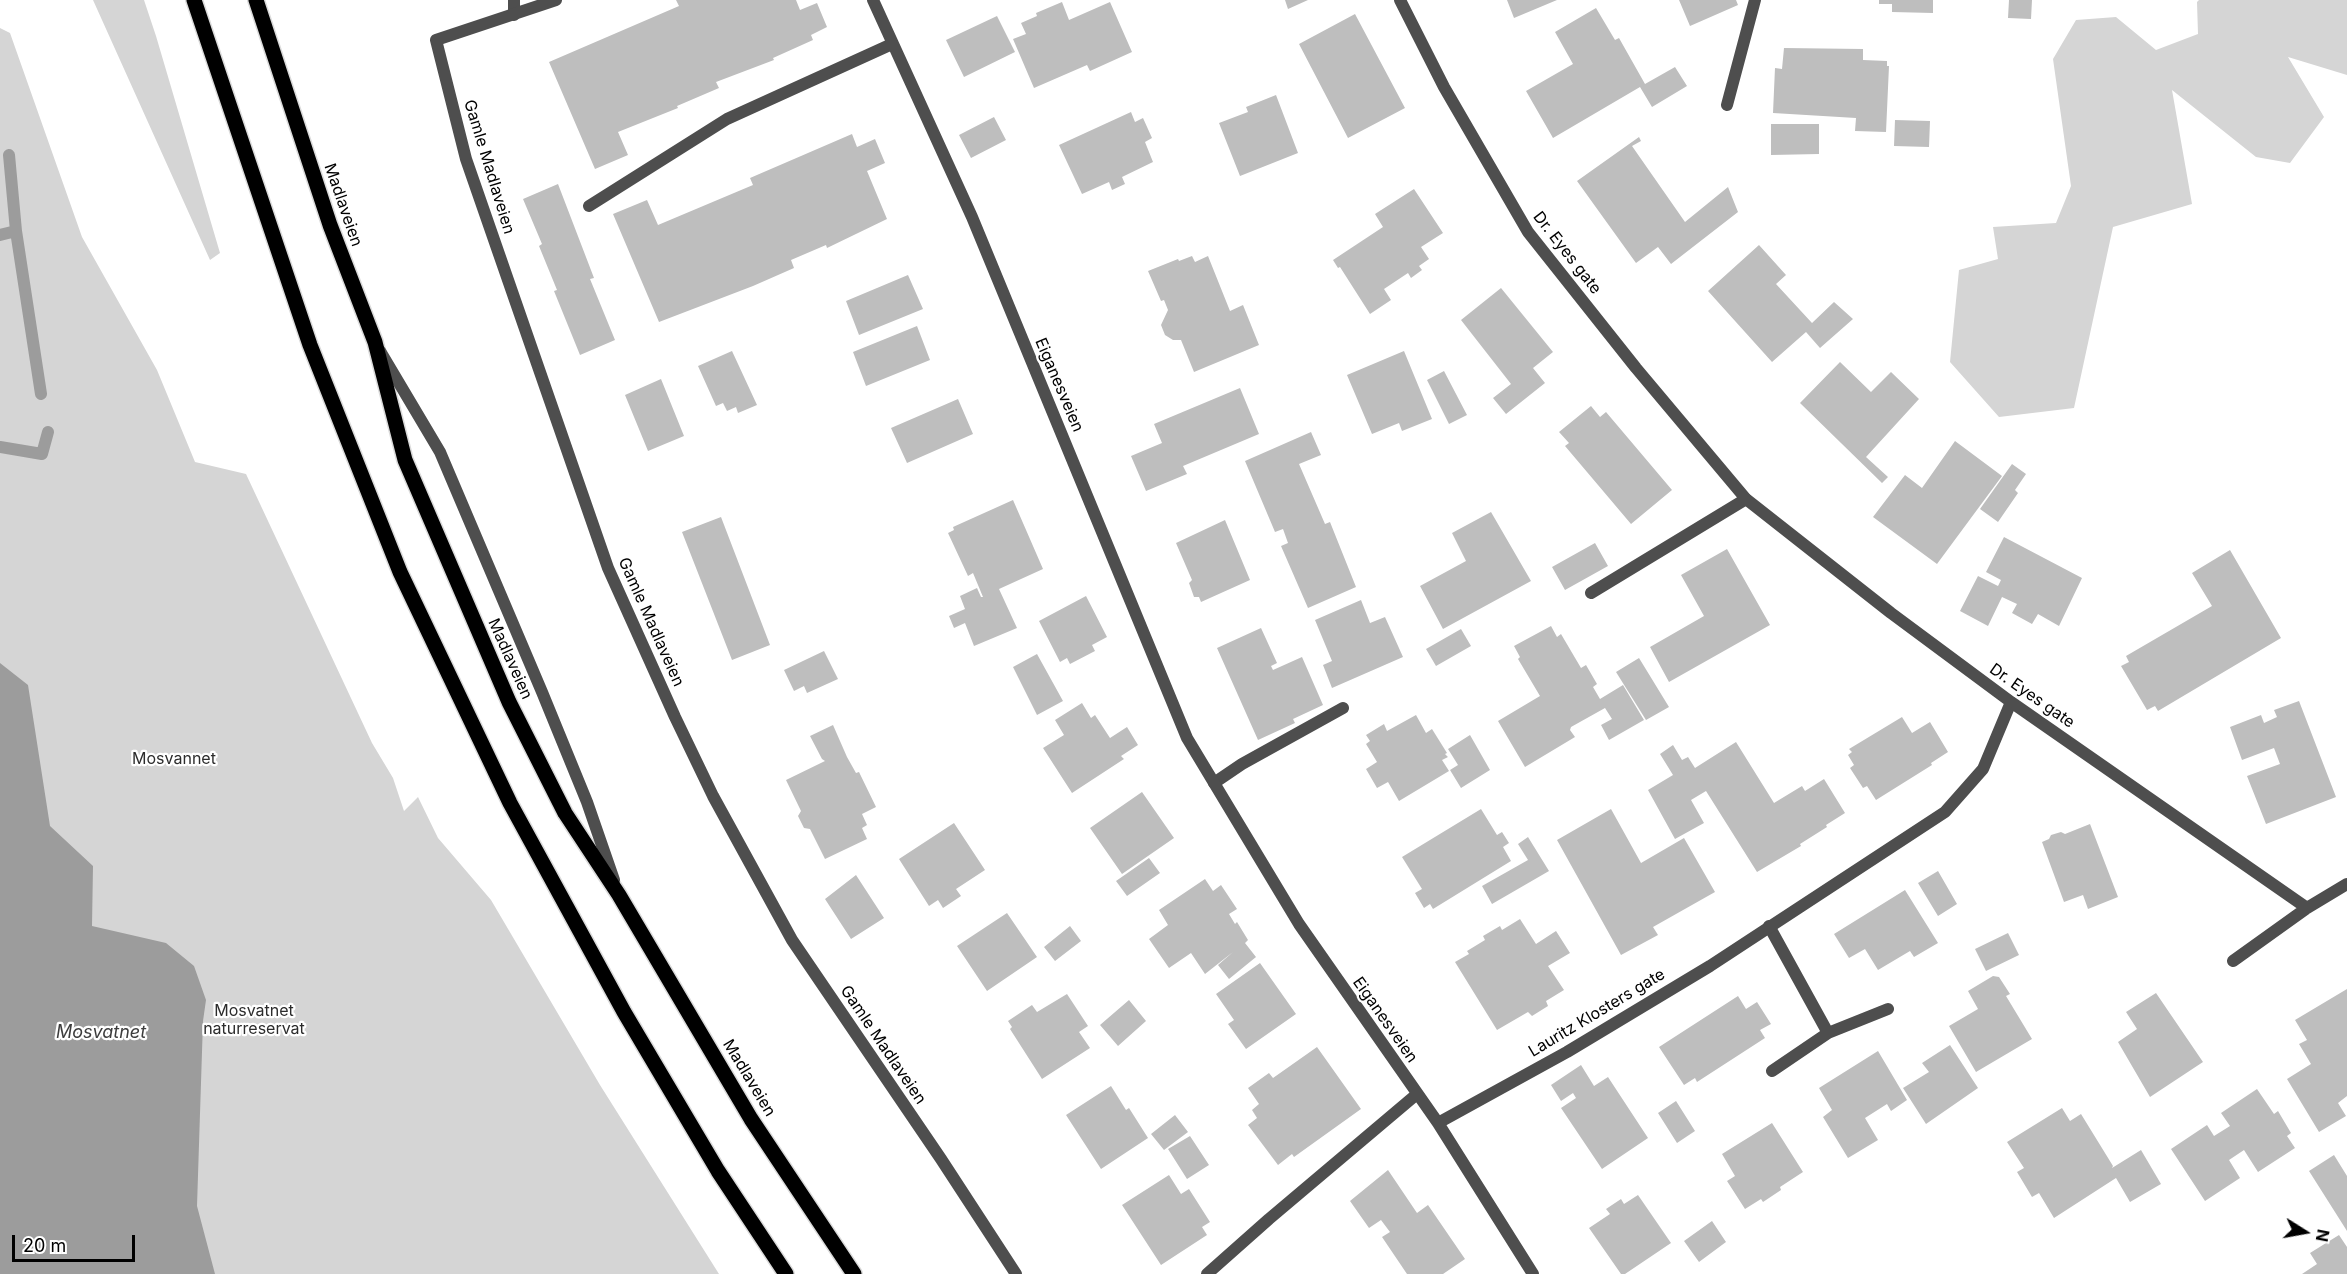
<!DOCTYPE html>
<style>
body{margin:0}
#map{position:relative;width:2347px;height:1274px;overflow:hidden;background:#fff;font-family:Inter,sans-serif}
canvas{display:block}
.north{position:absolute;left:2275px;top:1202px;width:60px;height:60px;-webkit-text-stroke:4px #fff;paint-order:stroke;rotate:101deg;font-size:16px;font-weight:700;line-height:24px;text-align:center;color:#000}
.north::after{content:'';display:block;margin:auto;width:21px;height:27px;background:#000;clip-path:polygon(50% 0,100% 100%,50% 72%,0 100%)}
.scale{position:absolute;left:12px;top:1235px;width:123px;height:27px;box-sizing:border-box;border:3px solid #000;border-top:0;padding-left:8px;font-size:18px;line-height:21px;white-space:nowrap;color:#000;-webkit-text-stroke:4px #fff;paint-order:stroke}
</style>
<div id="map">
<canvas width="2347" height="1274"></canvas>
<div class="north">N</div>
<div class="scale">20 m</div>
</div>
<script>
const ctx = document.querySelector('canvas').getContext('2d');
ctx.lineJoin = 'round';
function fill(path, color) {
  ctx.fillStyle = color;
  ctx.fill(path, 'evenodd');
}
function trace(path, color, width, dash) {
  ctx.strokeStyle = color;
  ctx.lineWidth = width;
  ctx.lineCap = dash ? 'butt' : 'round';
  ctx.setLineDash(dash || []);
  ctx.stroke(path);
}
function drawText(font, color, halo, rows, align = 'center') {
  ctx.font = font + ' Inter,sans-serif';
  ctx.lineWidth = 4.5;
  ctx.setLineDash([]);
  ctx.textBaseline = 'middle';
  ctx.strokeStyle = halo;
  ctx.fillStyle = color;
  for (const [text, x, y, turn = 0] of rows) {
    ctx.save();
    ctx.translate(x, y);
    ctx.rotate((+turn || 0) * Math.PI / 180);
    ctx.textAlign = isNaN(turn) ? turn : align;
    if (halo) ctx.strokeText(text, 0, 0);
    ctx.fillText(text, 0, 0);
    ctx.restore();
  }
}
fill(new Path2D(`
 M93,0H144L156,36L220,253L210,260Z
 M2199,0H2347V75L2288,57L2324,117L2290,163L2256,157L2172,90L2192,204L2113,227L2074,408L1999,417L1950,362L1959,270L1998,259L1993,227L2056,223L2071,186L2053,59L2076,20L2116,17L2156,50L2198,34L2197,2Z
 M0,28L10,33L82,237L157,370L195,462L246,474L372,743L393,778L404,811L418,797L438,838L491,900L600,1085L719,1274H0Z`), '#d5d5d5');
fill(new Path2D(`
 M0,663L28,685L50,826L93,866L92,926L166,943L194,966L206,1000L203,1021L197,1206L215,1274H0Z`), '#9c9c9c');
trace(new Path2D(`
 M9,155L16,231L41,394
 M0,235L16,231
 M0,447L42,454L48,432`), '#9c9c9c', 12);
fill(new Path2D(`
 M676,0H796L800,10L817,3L827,27L811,35L813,40L773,58L774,60L716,82L719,88L677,106L678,108L618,132L628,155L595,169L549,62L679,6Z
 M1285,0H1308L1288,9Z
 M1507,0H1557L1514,18Z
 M1679,0H1736L1738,5L1690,26Z
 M1879,0H1933V13L1892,12V4H1879Z
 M2009,0H2032L2031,19L2008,18Z
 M1062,2L1069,20L1110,2L1132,52L1090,71L1087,65L1034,88L1013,39L1026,34L1021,23L1037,16L1036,13Z
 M1596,8L1615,40L1619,38L1645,84L1675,67L1687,86L1652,107L1640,87L1553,138L1526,91L1573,64L1555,32Z
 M1355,14L1405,108L1348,138L1299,44Z
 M997,16L1015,52L964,77L946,40Z
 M1784,48L1863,49V60L1887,61V66H1889L1886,132L1855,131L1856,118L1773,113L1775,68L1782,69Z
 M1276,95L1298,153L1240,176L1219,123L1248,112L1246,107Z
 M1131,112L1135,122L1143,118L1152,138L1145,142L1153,162L1122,177L1125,184L1112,190L1109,182L1082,194L1059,145Z
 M994,117L1006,140L971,158L959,135Z
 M1895,120L1930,121L1929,147L1894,146Z
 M1771,124H1819V154L1771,155Z
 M852,134L857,147L875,139L885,163L867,171L887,219L827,248L826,245L791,260L794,268L753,286L659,322L613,214L647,200L658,225L753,185L750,178Z
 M1639,137L1641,141L1632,146L1685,222L1728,187L1738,212L1671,264L1658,247L1636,263L1577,181Z
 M558,184L594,278L590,279L615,340L580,355L554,291L557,290L539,246L542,244L523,199Z
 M1414,189L1443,233L1421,247L1429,259L1419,266L1422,270L1411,278L1408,273L1384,289L1391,300L1370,314L1340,267L1338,268L1333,260L1383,227L1375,214Z
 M1759,245L1786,275L1776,284L1812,323L1834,302L1853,319L1820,348L1806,332L1772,362L1708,291Z
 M1192,256L1195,262L1208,256L1230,311L1243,305L1259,345L1194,372L1181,340H1173L1165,335L1161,325L1168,310L1164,300L1161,301L1148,271L1178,259L1179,261Z
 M908,275L923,309L859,335L846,301Z
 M1501,288L1553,352L1533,368L1545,383L1506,414L1493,398L1511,384L1461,320Z
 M917,326L930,360L866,386L853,352Z
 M732,351L757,405L738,413L736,407L727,411L723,403L716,406L698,366Z
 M1404,351L1432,419L1402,431L1399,423L1372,434L1347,375Z
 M1840,362L1871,392L1891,372L1919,399L1866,457L1888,477L1882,483L1800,403Z
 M1444,371L1467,415L1449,424L1427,380Z
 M661,379L684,436L648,451L625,395Z
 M1240,388L1259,434L1183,466L1187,474L1146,491L1131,456L1162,443L1154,424Z
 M958,399L973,434L907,463L891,428Z
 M1591,406L1600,417L1606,412L1672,490L1631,524L1565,446L1569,443L1559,432Z
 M1311,432L1321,455L1299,464L1325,524L1330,522L1356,587L1308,608L1281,546L1288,543L1283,529L1275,532L1245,461Z
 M1955,441L2002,476L1937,564L1873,517L1905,475L1922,488Z
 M2012,464L2026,474L2015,490L2018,493L1998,522L1980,509Z
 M1013,500L1043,569L999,589L1017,628L974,646L965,623L954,628L949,616L965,609L960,596L977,588L981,597H983L973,573L968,576L948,533L954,530L953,527Z
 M1491,512L1531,581L1443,629L1420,586L1466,561L1452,533Z
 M721,517L770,645L732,660L682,532Z
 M1225,520L1250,580L1201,602L1199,597H1194L1189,583L1192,580L1176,543Z
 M2004,537L2082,578L2059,626L2038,614L2032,624L2012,613L2017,604L2002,597L1988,626L1960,611L1978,576L1998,586L2001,580L1986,572Z
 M1595,543L1608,566L1565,590L1552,567Z
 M1727,549L1770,625L1669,682L1650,647L1704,616L1681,575Z
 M2230,550L2281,638L2158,711L2155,706L2147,710L2121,666L2129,662L2126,656L2212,606L2192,573Z
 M1086,596L1107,637L1092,645L1095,651L1070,664L1067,658L1060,662L1039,621Z
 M1361,600L1370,623L1385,617L1403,657L1332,688L1323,665L1332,661L1315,620Z
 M1551,626L1557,637L1561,634L1581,668L1586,665L1597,684L1593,687L1600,699L1623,685L1644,720L1609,740L1601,725L1612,719L1605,708L1571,727L1570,730L1575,737L1525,767L1498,721L1540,696L1518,659L1520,657L1514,646Z
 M1261,628L1277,663L1271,666L1273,670L1302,657L1323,705L1293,719L1295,723L1258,740L1217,648Z
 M1461,629L1471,646L1436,666L1426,649Z
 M824,651L838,679L807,693L804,686L794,691L784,670Z
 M1037,654L1063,701L1037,715L1013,667Z
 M1639,658L1669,707L1646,720L1616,672Z
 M2299,701L2336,797L2266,824L2247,776L2280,764L2274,748L2242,760L2230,727L2261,715L2264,723L2277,717L2274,710Z
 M1082,703L1091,718L1095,715L1110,738L1127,727L1138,745L1121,756L1124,759L1072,793L1043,748L1064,735L1055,720Z
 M1416,715L1426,733L1432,729L1447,753L1445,754L1448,757L1442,760L1449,771L1399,801L1388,782L1377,788L1366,769L1377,762L1366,744L1370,741L1366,735L1384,724L1387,731Z
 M1902,717L1912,733L1930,722L1948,752L1931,763L1932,765L1876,800L1867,786L1863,788L1850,768L1854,765L1848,755L1852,752L1849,749Z
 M833,725L847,757L856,773L859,772L876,807L862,814L867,825L862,828L867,839L825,859L810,829L804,828L798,816L801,811L786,780L825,761L822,759L810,736Z
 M1470,735L1490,770L1461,788L1450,770L1458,765L1448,749Z
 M1736,742L1774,803L1802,786L1805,791L1824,779L1845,813L1826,825L1827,827L1800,844L1801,846L1757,872L1706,791L1691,800L1704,823L1675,839L1648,790L1673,775L1660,754L1673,745L1682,760L1688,757L1695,768Z
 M1142,792L1174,838L1122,874L1090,828Z
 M1481,809L1497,835L1502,832L1509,843L1503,847L1511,861L1433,909L1430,904L1424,908L1415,893L1422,889L1402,857Z
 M1611,809L1641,863L1684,838L1715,892L1653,927L1658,935L1621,955L1557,840Z
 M954,823L985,870L956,889L961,896L943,908L938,900L929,906L899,859Z
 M2090,824L2118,897L2088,909L2083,895L2064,902L2042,842L2049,839L2051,835L2061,832L2065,834Z
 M1528,837L1549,871L1492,904L1482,886L1528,860L1518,844Z
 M1149,858L1160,873L1127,896L1116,881Z
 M1938,871L1957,904L1938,916L1918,883Z
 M856,875L884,918L851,939L825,899Z
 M1205,879L1213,891L1221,885L1237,909L1229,914L1235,924L1237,922L1248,940L1245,943L1256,957L1229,979L1218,965L1233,952L1205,974L1191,953L1169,968L1149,939L1168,925L1159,910Z
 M1905,890L1938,943L1914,957L1910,951L1878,970L1865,949L1849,958L1834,934Z
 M1007,913L1037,957L987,991L957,946Z
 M1520,919L1536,944L1556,931L1570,953L1548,966L1564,990L1546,1001L1548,1006L1532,1016L1528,1012L1497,1030L1455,962L1469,954L1467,951L1485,940L1483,936L1500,926L1502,930Z
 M1070,926L1081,941L1055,961L1044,947Z
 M2008,933L2019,955L1986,971L1975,949Z
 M1260,963L1296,1014L1246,1049L1228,1024L1234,1020L1216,994Z
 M1993,976L1999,977L2010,994L2006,996L2032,1039L1976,1072L1949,1026L1978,1009L1968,991Z
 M2347,989V1096L2338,1103L2346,1116L2319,1132L2287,1079L2311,1064L2299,1044L2307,1040L2295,1020Z
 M2156,993L2203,1062L2150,1097L2118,1042L2137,1029L2126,1012Z
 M1067,994L1088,1026L1079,1032L1090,1048L1042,1079L1010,1029L1012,1027L1008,1021L1032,1005L1037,1012Z
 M1738,996L1746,1009L1757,1002L1771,1024L1760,1030L1765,1038L1697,1082L1695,1078L1684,1085L1659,1047Z
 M1129,1000L1146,1021L1118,1046L1100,1025Z
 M1950,1045L1978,1088L1926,1124L1903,1088L1929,1072L1922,1063Z
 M1317,1047L1361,1109L1294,1157L1292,1154L1278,1165L1248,1125L1257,1118L1252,1110L1259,1104L1248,1088L1269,1073L1273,1078Z
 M1878,1051L1907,1100L1891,1111L1887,1104L1865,1118L1878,1140L1848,1158L1823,1117L1832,1110L1819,1088Z
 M1581,1065L1594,1086L1608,1077L1648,1138L1602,1169L1561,1108L1576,1098L1573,1093L1561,1101L1551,1085Z
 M1111,1086L1126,1110L1129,1108L1148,1138L1101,1169L1066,1115Z
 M2257,1089L2274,1114L2278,1111L2291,1133L2287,1136L2295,1148L2258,1172L2244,1150L2229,1160L2240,1178L2205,1201L2171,1149L2207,1125L2214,1136L2230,1126L2221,1113Z
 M1676,1101L1695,1131L1677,1143L1658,1113Z
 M2062,1108L2070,1121L2081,1114L2113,1166L2112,1168L2141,1150L2161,1184L2130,1202L2116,1178L2054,1218L2039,1193L2032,1197L2017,1172L2024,1168L2007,1142Z
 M1175,1115L1188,1132L1164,1150L1151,1134Z
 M1772,1123L1803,1172L1780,1187L1781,1190L1763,1202L1761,1199L1745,1209L1727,1181L1735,1176L1722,1154Z
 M1190,1136L1209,1165L1187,1179L1168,1149Z
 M2334,1155L2347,1176V1231L2309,1171Z
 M1388,1170L1417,1213L1428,1205L1465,1259L1443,1274H1407L1382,1237L1390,1232L1381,1220L1369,1228L1350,1201Z
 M1169,1175L1181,1194L1189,1189L1210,1222L1202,1227L1207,1235L1161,1265L1122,1205Z
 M1638,1195L1671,1243L1625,1274H1621L1589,1228L1610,1214L1606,1209L1621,1199L1624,1204Z
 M1712,1221L1726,1242L1699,1262L1684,1241Z
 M2339,1235L2347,1247V1274H2302L2317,1264L2310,1253Z`), '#bebebe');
const primary = new Path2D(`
 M194,0L310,345L400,572L510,803L624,1012L718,1171L786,1274
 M256,0L330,225L375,342L405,460L509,702L565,813L619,895L751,1119L854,1274`);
trace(primary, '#dbdbdb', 18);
trace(new Path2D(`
 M514,0V15
 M1727,105L1755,0
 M380,351L440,452L542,692L587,802L614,880
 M1591,593L1746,499
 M1214,783L1242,764L1343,708
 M1769,926L1828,1033
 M1772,1071L1828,1033L1888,1009`), '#4e4e4e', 12);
trace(new Path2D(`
 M556,0L436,40L466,159L608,568L675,717L713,796L792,940L941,1159L1016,1274
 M873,0L972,217L1187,738L1299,924L1438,1123L1533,1274
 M1400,0L1444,87L1528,232L1636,368L1746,499L1891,613L2011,702L2307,908
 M589,206L727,119L892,44
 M2233,961L2307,908L2347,884
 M1438,1123L1567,1052L1710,966L1945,812L1983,769L2011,702
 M1207,1274L1269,1219L1417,1094`), '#4e4e4e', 12);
trace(primary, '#000', 15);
drawText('16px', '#000', '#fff', [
 ["Gamle Madlaveien",489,167,73],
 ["Madlaveien",343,205,71],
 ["Dr. Eyes gate",1567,253,52],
 ["Eiganesveien",1059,385,67],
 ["Gamle Madlaveien",651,622,66],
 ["Madlaveien",510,659,66],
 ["Dr. Eyes gate",2032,696,35],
 ["Lauritz Klosters gate",1597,1013,-31],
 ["Eiganesveien",1385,1020,55],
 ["Gamle Madlaveien",883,1045,56],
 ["Madlaveien",749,1078,59]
]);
drawText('16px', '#2c2c2c', '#fff', [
 ["Mosvannet",174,759],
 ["Mosvatnet",254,1011],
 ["naturreservat",254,1029]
]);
drawText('italic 18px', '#3d3d3d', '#fff', [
 ["Mosvatnet",101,1033]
]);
</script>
